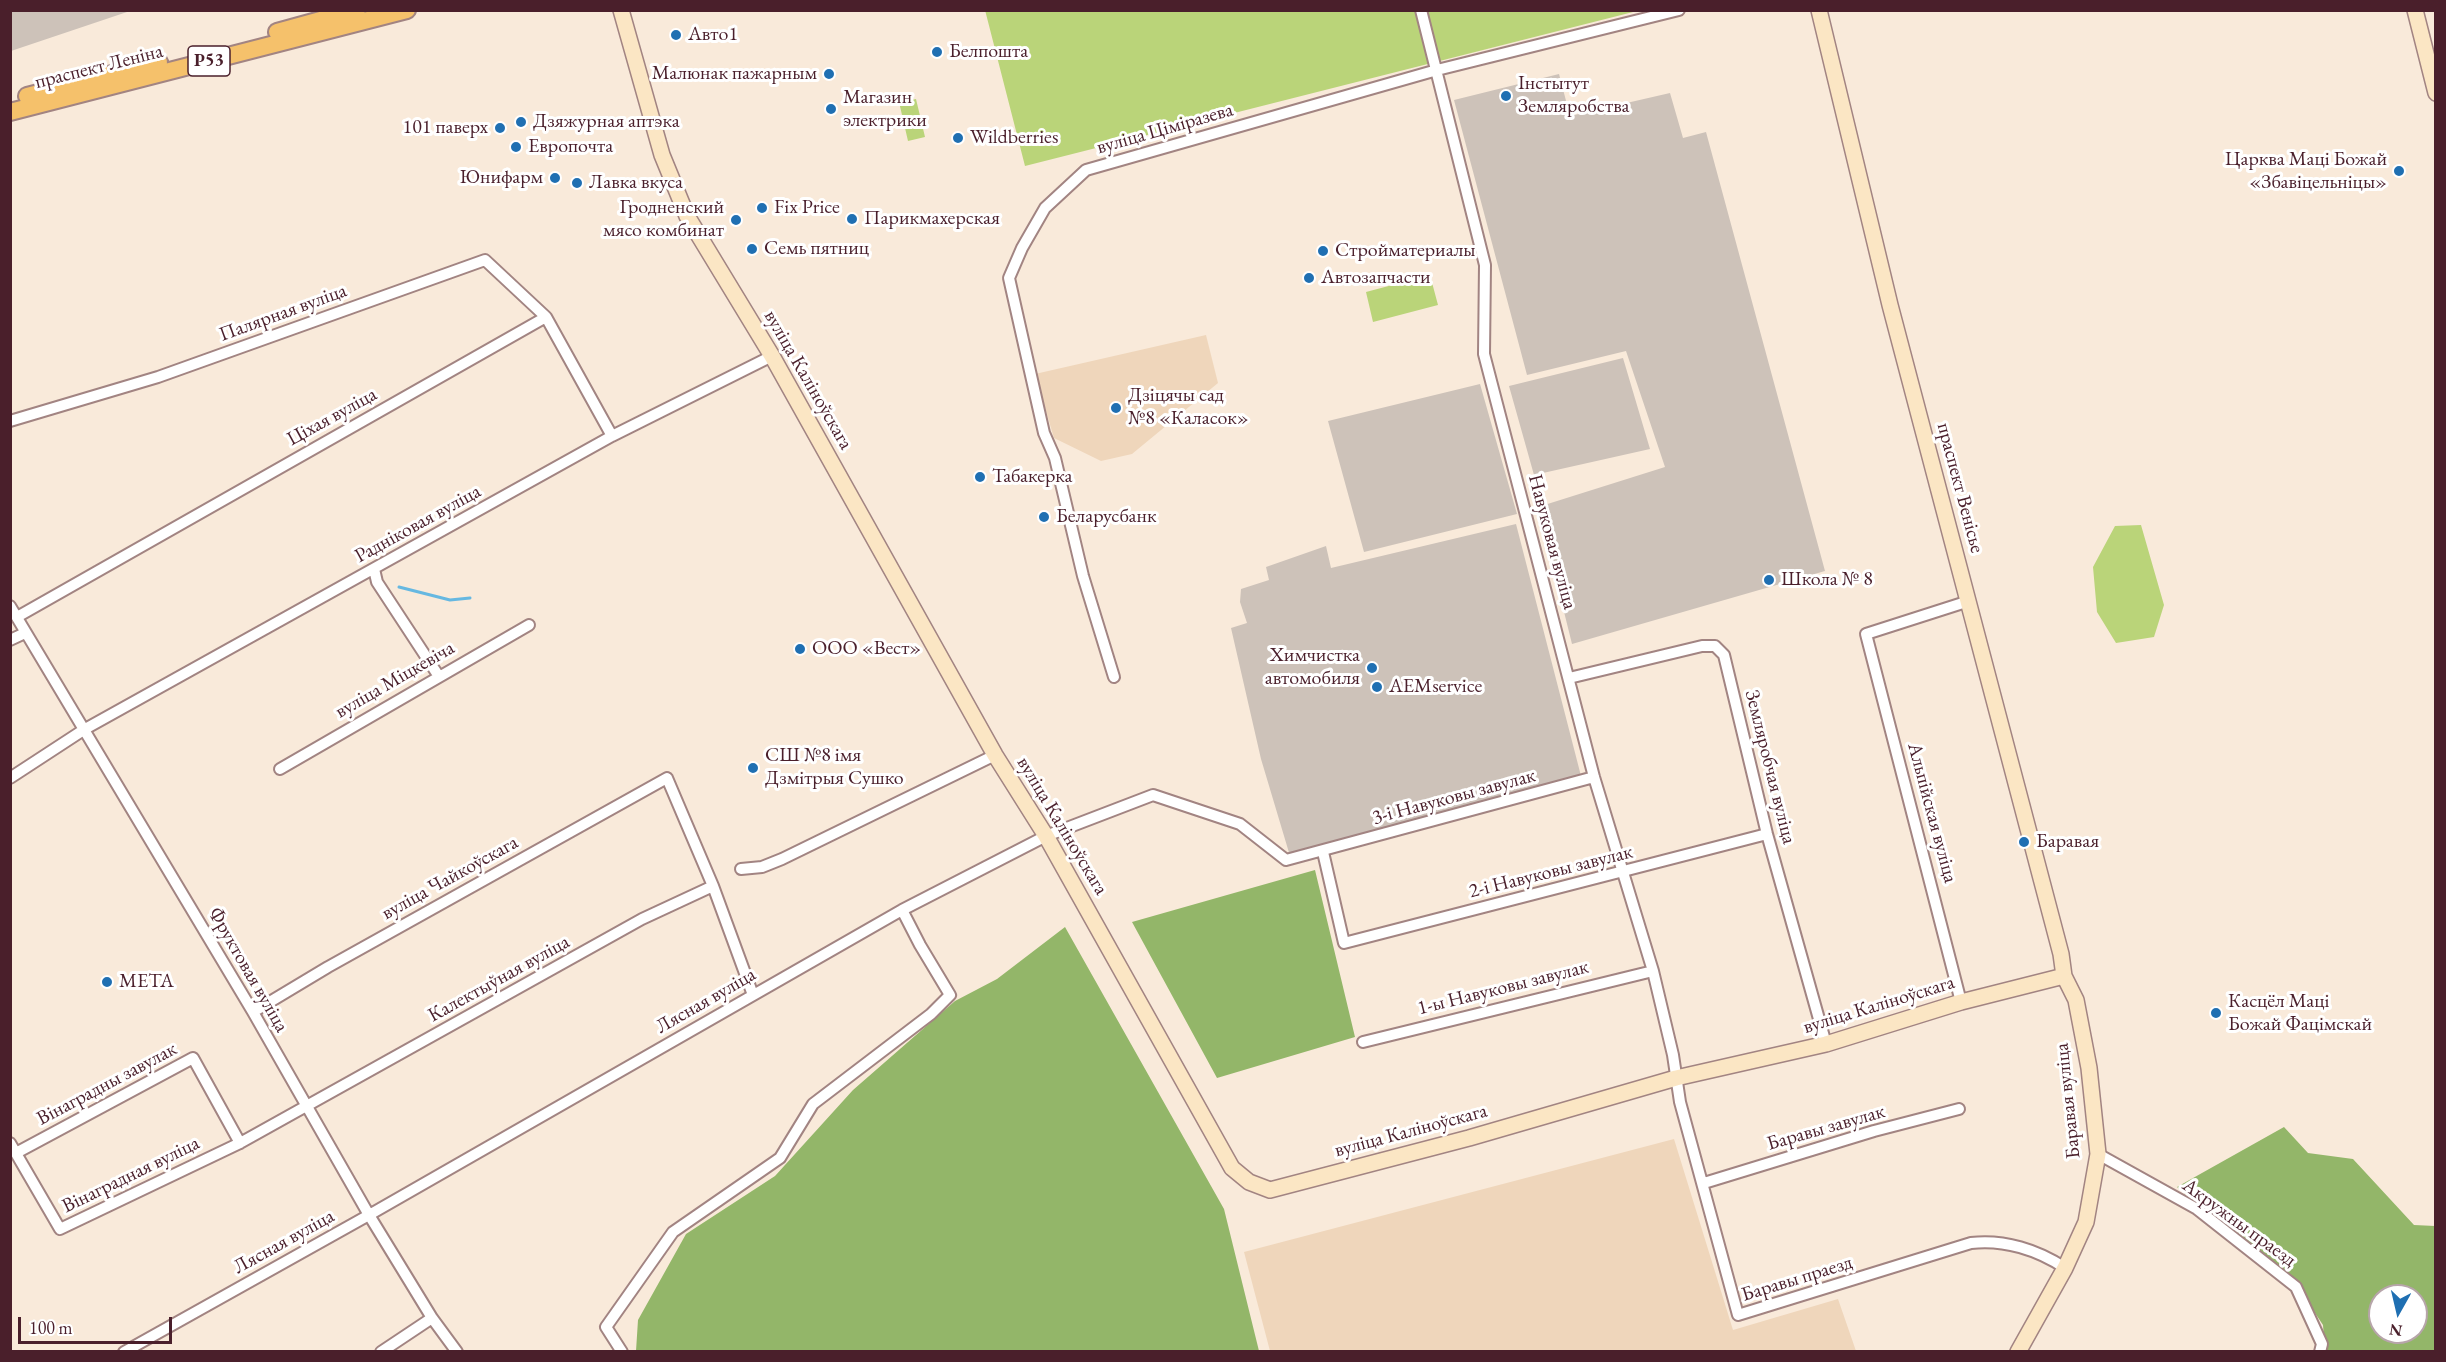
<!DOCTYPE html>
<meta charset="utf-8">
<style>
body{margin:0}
#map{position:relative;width:2446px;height:1362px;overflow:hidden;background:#f9eada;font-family:"EB Garamond",serif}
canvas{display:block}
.frame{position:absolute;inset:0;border:12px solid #4a1f2b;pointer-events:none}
.north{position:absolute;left:2368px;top:1284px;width:60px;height:60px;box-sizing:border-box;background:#fff;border:2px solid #b7a5aa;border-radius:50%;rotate:188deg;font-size:16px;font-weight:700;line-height:24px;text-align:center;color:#4a1f2b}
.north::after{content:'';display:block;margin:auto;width:21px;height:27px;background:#1f6fb2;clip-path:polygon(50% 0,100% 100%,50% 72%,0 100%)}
.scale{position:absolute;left:18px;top:1317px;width:154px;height:27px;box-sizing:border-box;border:3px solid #4a1f2b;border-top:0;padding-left:8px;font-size:18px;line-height:21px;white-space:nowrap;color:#4a1f2b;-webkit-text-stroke:4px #fff;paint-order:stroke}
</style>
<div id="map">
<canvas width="2446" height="1362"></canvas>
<div class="frame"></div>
<div class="north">N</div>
<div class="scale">100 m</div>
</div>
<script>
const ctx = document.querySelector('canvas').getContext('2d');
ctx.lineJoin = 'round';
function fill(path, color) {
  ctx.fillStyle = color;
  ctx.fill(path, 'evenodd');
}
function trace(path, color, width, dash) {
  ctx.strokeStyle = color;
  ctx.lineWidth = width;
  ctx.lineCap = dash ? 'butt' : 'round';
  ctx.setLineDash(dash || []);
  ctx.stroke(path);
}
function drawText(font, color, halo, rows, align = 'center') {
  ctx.font = font + ' "EB Garamond",serif';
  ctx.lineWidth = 6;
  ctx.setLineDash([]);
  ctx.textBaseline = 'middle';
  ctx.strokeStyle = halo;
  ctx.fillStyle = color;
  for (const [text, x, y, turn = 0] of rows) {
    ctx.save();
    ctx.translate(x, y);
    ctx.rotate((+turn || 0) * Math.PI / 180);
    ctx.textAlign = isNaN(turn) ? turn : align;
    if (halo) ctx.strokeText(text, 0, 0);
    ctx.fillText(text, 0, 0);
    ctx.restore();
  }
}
fill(new Path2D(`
 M1206,335L1218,383L1132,454L1101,461L1054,438L1035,374Z
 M1674,1139L1733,1330L1838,1299L1856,1351H1270L1244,1252Z`), '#efd6bb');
fill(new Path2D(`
 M11,10H130V11L11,51Z
 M1559,74L1570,116L1670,93L1683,138L1706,132L1825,571L1572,644L1538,507L1665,467L1626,351L1527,375L1454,100Z
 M1623,358L1650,449L1534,475L1509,386Z
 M1480,384L1517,514L1364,552L1328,421Z
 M1516,524L1581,776L1290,856L1261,759L1231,628L1247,623L1240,602L1241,589L1269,580L1266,567L1326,546L1331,568Z`), '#cdc2b9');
fill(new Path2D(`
 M985,10L1637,11L1025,166Z
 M916,99L925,137L908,141L899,102Z
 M1430,275L1438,305L1373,322L1366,292Z
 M2141,525L2164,605L2154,637L2116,643L2097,612L2093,567L2115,526Z`), '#bad479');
fill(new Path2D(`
 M1315,870L1355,1037L1217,1078L1132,922Z
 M1065,927L1224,1209L1259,1351H636L638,1320L686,1234L775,1176L853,1090L955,1001L997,979Z
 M2284,1127L2308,1153L2353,1159L2414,1225L2435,1226V1351H2325L2323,1325L2299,1289L2177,1187ZM2380,1296H2416V1332H2380Z`), '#93b669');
trace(new Path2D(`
 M399,587L450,600L470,598`), '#66b8e1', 3);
const street = new Path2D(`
 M1421,10L1485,265L1484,354L1594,777L1653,971L1673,1055L1680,1102L1738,1315L1971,1243C2004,1239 2038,1250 2065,1268
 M10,421L158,377L485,260L546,317
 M374,569L377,582L438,675
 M10,606L253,1012L369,1215L432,1318L457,1352
 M17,617L546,317L612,436
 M10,640L25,633
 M1114,677L1083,576L1055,458L1044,433L1009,278L1022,248L1045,208L1086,170L1437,70L1679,10
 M1569,678L1702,646H1715L1724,655L1767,834L1826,1044
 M280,769L529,625
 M10,778L85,729L612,436L772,356
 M1323,852L1344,943L1767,834
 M741,869L762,867L782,859L995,755
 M1961,1002L1866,634L1969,601
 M253,1012L328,967L667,778L713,886L753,995
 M1363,1042L1653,971
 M10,1143L60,1229L240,1143L642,919L713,886
 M16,1153L193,1058L240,1143
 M2098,1154L2197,1209L2296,1287L2322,1344L2320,1352
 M1704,1183L1874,1131L1959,1109
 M124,1352L369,1215L902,910L1046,836L1153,795L1240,824L1286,860L1594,777
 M381,1352L432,1318
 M622,1352L606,1327L673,1232L780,1158L813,1104L931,1014L950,995L920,945L902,910`);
const secondary = new Path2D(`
 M621,10L662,155L687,216L772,356L995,755L1046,836L1232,1168L1249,1182L1270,1190L1469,1138L1676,1078L1826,1044L1961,1002L2064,976
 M1819,10L1890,305L2061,954L2064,976L2076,1000L2089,1068L2098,1154L2086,1222L2065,1268L2018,1352
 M2415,10L2436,93`);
const primary = new Path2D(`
 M277,32L357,10
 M27,96L159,62
 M10,112L407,10`);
trace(street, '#a28482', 14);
trace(secondary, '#a28482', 18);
trace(primary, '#a28482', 20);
trace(street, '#fff', 10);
trace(secondary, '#fbe6c4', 15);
trace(primary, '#f5c16b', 16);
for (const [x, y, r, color] of [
 [676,35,6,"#1f6fb2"],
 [937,52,6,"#1f6fb2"],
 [829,74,6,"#1f6fb2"],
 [1506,96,6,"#1f6fb2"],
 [831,109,6,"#1f6fb2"],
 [521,122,6,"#1f6fb2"],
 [500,128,6,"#1f6fb2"],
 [958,138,6,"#1f6fb2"],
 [516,147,6,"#1f6fb2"],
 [2399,171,6,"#1f6fb2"],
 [555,178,6,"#1f6fb2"],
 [577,183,6,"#1f6fb2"],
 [762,208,6,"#1f6fb2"],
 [852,219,6,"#1f6fb2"],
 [736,220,6,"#1f6fb2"],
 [752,249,6,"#1f6fb2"],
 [1323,251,6,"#1f6fb2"],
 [1309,278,6,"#1f6fb2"],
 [1116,408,6,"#1f6fb2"],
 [980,477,6,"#1f6fb2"],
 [1044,517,6,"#1f6fb2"],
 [1769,580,6,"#1f6fb2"],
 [800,649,6,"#1f6fb2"],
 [1372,668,6,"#1f6fb2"],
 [1377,687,6,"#1f6fb2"],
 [753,768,6,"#1f6fb2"],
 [2024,842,6,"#1f6fb2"],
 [107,982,6,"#1f6fb2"],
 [2216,1013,6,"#1f6fb2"]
]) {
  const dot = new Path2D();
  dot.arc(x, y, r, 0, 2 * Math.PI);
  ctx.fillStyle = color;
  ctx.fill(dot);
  trace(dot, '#fff', 2);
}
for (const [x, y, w] of [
 [209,61,42]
]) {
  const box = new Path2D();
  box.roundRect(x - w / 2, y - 15, w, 30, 4.5);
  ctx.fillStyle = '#fff';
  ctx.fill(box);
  trace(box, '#4a1f2b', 1.5);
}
drawText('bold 18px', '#4a1f2b', null, [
 ["Р53",209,61]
]);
drawText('20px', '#4a1f2b', '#fff', [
 ["Авто1",688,35],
 ["Белпошта",949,52],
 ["Малюнак пажарным",817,74,"right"],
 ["Інстытут",1518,84],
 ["Земляробства",1518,107],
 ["Магазин",843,98],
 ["электрики",843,121],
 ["Дзяжурная аптэка",533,122],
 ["101 паверх",488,128,"right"],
 ["Wildberries",970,138],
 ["Европочта",528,147],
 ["Царква Маці Божай",2387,160,"right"],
 ["«Збавіцельніцы»",2387,183,"right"],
 ["Юнифарм",543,178,"right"],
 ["Лавка вкуса",589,183],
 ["Гродненский",724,208,"right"],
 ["мясо комбинат",724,231,"right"],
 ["Fix Price",774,208],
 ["Парикмахерская",864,219],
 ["Семь пятниц",764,249],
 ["Стройматериалы",1335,251],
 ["Автозапчасти",1321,278],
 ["Дзіцячы сад",1128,396],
 ["№8 «Каласок»",1128,419],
 ["Табакерка",992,477],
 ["Беларусбанк",1056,517],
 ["Школа № 8",1781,580],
 ["ООО «Вест»",812,649],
 ["Химчистка",1360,656,"right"],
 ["автомобиля",1360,679,"right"],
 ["AEMservice",1389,687],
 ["СШ №8 імя",765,756],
 ["Дзмітрыя Сушко",765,779],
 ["Баравая",2036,842],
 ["МЕТА",119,982],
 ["Касцёл Маці",2228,1002],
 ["Божай Фацімскай",2228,1025]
], 'left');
drawText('20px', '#4a1f2b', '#fff', [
 ["праспект Леніна",99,67,-14],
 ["вуліца Ціміразева",1165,129,-16],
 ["Палярная вуліца",283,313,-20],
 ["вуліца Каліноўскага",808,380,60],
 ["Ціхая вуліца",332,417,-29],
 ["праспект Венісье",1960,488,75],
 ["Радніковая вуліца",418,524,-29],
 ["Навуковая вуліца",1552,542,75],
 ["вуліца Міцкевіча",395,680,-30],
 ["Земляробчая вуліца",1770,767,76],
 ["3-і Навуковы завулак",1454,797,-15],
 ["Альпійская вуліца",1932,813,75],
 ["вуліца Каліноўскага",1062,826,59],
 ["2-і Навуковы завулак",1551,872,-14],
 ["вуліца Чайкоўскага",450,878,-29],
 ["Фруктовая вуліца",248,970,60],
 ["Калектыўная вуліца",499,979,-29],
 ["1-ы Навуковы завулак",1503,988,-14],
 ["Лясная вуліца",706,1001,-30],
 ["вуліца Каліноўскага",1879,1005,-17],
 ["Вінаградны завулак",107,1084,-28],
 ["Баравая вуліца",2068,1101,-96],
 ["Баравы завулак",1826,1128,-16],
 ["вуліца Каліноўскага",1411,1131,-15],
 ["Вінаградная вуліца",131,1175,-26],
 ["Акружны праезд",2239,1223,36],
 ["Лясная вуліца",284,1242,-29],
 ["Баравы праезд",1797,1279,-17]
]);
</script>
